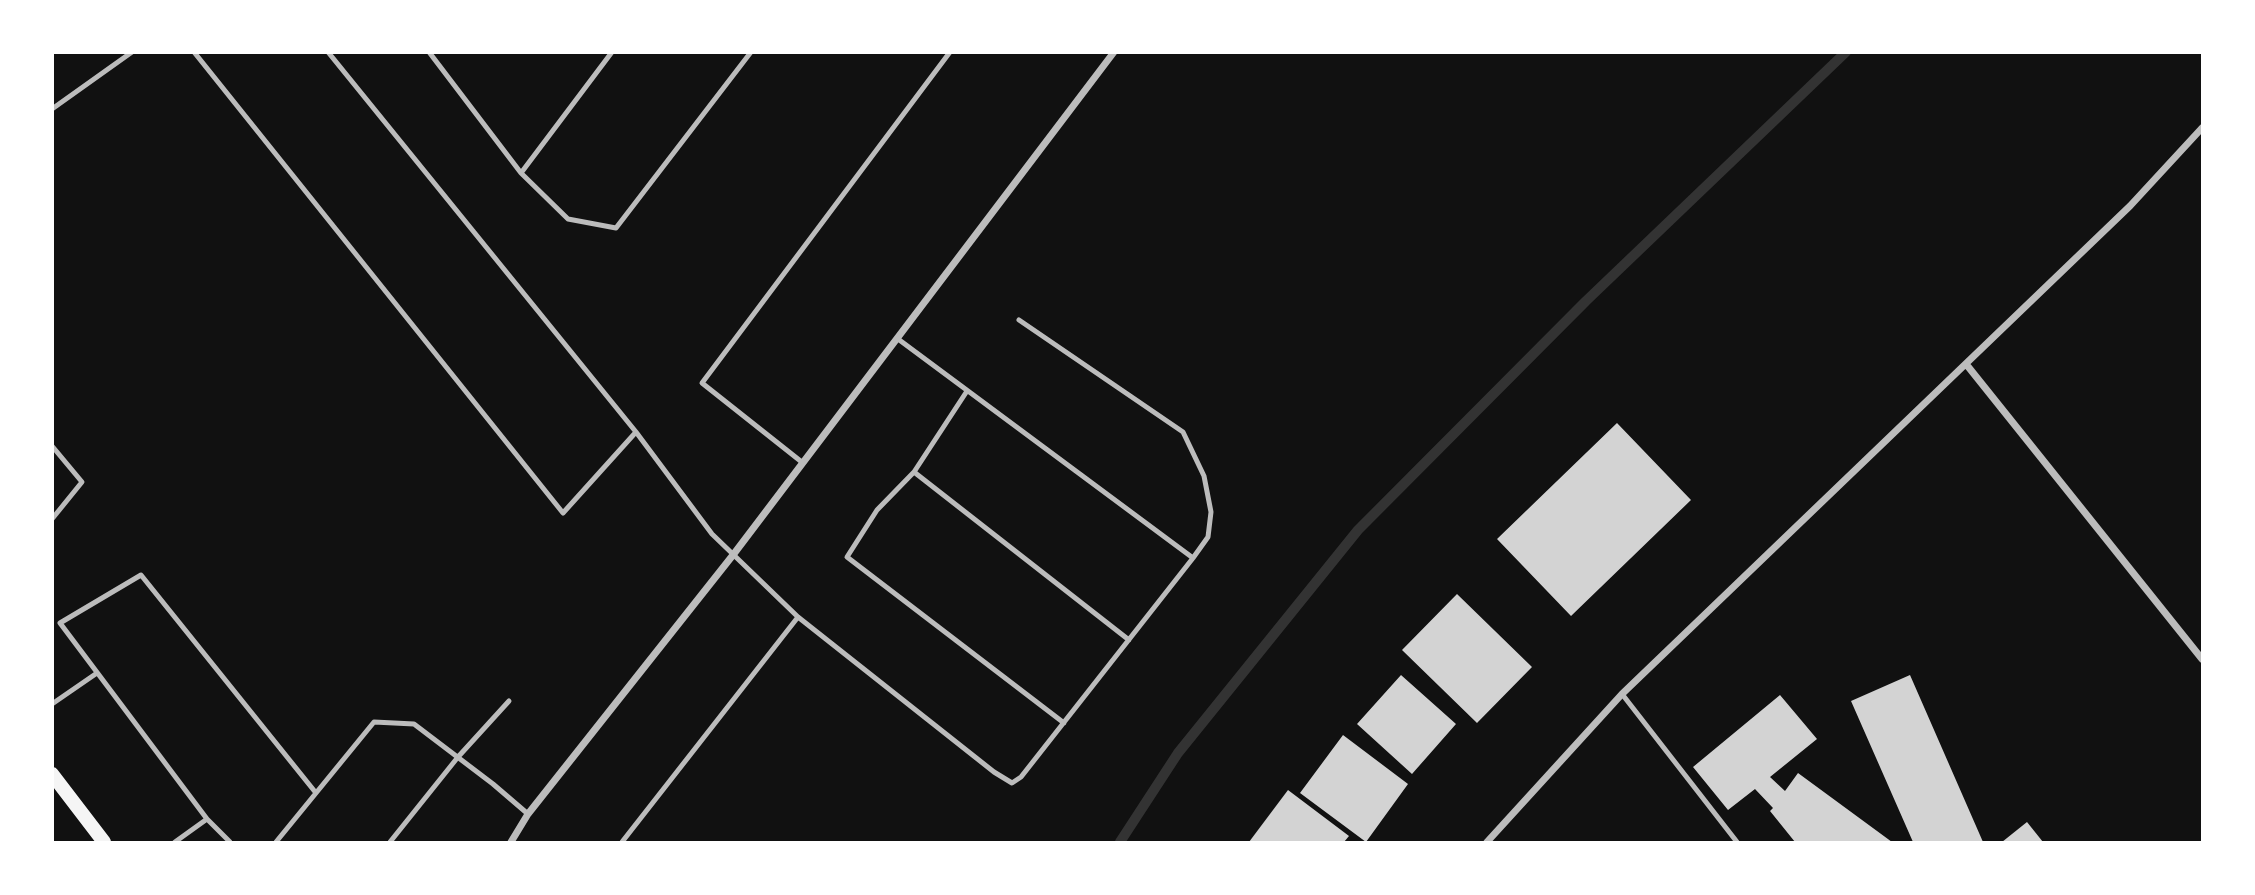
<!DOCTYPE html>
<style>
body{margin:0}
#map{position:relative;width:2255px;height:895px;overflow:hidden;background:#111;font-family:"Sofia Sans Condensed",sans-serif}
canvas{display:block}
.frame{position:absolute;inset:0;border:54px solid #fff;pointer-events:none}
</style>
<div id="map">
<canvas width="2255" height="895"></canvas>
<div class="frame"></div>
</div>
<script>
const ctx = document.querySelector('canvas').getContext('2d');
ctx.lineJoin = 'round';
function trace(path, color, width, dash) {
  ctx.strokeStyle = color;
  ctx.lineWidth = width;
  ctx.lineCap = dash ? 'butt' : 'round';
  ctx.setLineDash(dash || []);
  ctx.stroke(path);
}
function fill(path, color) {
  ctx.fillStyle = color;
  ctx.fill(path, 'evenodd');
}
trace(new Path2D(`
 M1120,842L1178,753L1358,530L1586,301L1846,52`), '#333', 10);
fill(new Path2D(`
 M1617,423L1691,500L1571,616L1497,539Z
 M1457,594L1532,667L1477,723L1402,650Z
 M1401,675L1456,724L1412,774L1357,724Z
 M1910,675L1983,842H1913L1851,701Z
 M1780,695L1817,739L1770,777L1785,791L1798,773L1892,842H1795L1770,811L1773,808L1755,789L1728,810L1693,767Z
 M1343,735L1408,784L1366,842L1300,793Z
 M1288,790L1349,836L1344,842H1249Z
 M2027,822L2043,842H2002Z`), '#d3d3d3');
trace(new Path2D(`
 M194,52L563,513L636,432
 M328,52L636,432L712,534L798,617L994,772L1012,783L1021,777L1193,558
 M429,52L521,173L612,52
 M52,109L132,52
 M521,173L568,219L616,228L751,52
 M898,339L1193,558L1208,537L1211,512L1204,476L1183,432L1019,320
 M967,391L914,472L1129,640
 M52,446L82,482L52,519
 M803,463L702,383L950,52
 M914,472L877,510L847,557L1064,723
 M1622,694L1737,842
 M52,704L97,673
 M175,842L207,819
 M230,842L207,819L60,623L141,575L316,793
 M276,842L374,722L414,724L493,784L528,814
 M390,842L458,757L509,701
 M622,842L798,617`), '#bcbcbc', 5);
trace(new Path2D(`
 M1966,364L2202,659
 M511,842L528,814L733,555L1114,52
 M1487,842L1622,694L2130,206L2202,128`), '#bcbcbc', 7);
trace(new Path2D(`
 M52,774L104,842`), '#f5f5f5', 14);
</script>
